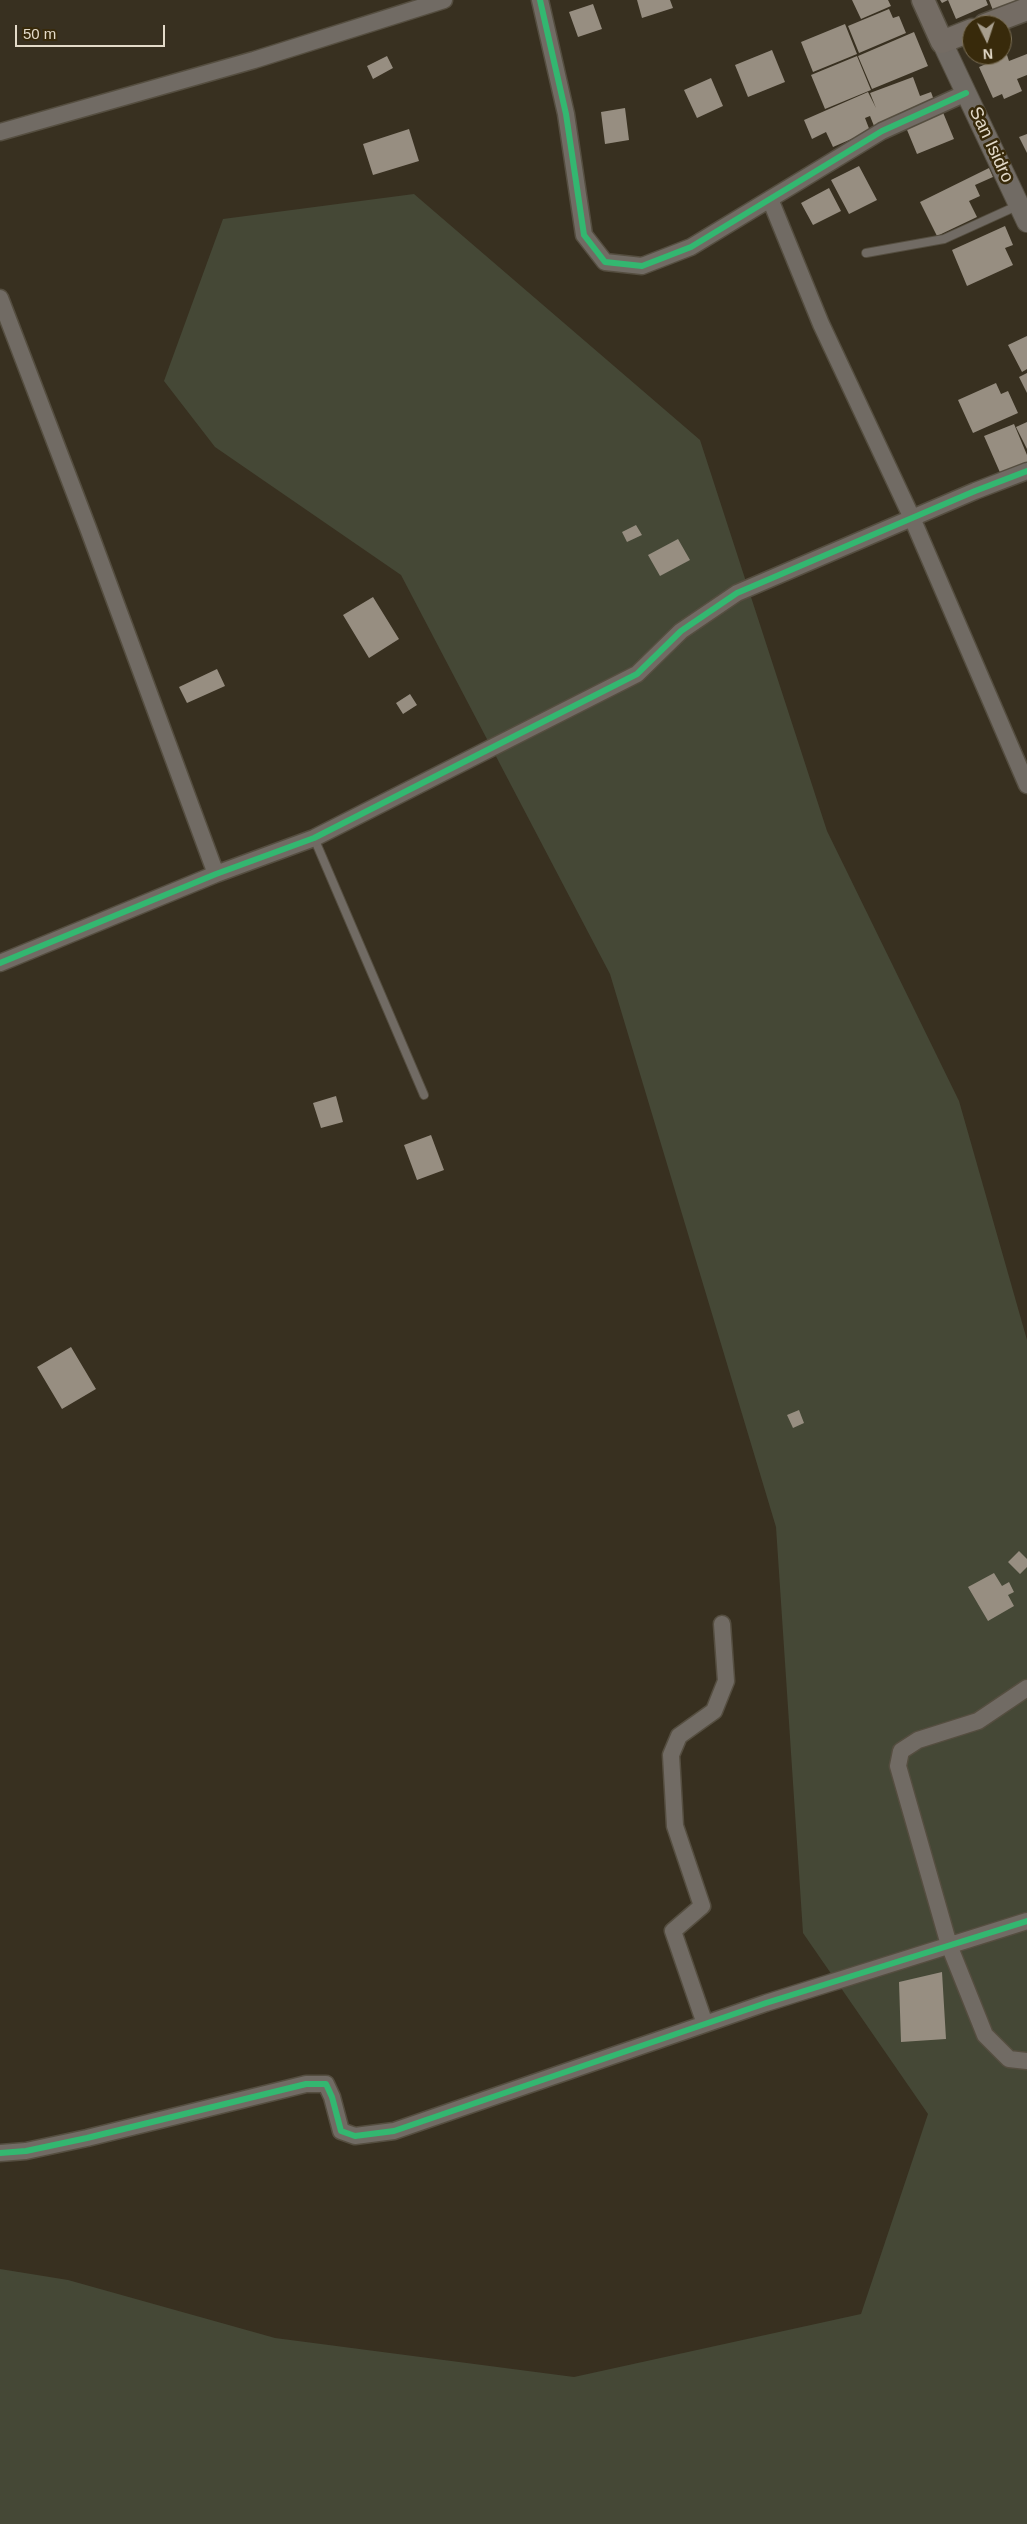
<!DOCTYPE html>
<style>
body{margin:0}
#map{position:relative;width:1027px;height:2524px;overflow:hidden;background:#383020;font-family:Arial,sans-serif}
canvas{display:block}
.north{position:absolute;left:962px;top:15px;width:50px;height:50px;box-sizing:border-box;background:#382a0b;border:1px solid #7c7057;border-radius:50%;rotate:176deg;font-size:14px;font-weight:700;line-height:20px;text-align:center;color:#e3dac9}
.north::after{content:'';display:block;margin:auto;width:18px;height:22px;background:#a79e8e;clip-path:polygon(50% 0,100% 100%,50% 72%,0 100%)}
.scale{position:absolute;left:15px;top:25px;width:150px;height:22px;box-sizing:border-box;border:2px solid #e3dac9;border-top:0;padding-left:6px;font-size:15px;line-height:18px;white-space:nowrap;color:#e3dac9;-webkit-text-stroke:4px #382a0b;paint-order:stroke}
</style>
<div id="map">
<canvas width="1027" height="2524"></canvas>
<div class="north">N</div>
<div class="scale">50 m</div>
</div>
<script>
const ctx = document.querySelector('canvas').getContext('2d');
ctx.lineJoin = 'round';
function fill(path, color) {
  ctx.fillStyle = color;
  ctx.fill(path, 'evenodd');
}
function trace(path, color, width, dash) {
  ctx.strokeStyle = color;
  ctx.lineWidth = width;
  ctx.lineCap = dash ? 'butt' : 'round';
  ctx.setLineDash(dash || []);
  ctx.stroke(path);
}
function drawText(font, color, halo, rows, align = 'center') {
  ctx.font = font + ' Arial,sans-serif';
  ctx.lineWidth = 5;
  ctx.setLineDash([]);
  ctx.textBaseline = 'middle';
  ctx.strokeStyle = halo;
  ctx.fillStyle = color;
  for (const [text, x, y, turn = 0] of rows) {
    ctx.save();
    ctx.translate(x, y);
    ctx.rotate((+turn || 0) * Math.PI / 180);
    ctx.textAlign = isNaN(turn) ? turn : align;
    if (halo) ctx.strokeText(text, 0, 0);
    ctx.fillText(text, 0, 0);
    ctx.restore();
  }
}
fill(new Path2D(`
 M414,194L700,440L827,831L959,1101L1027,1340V2524H0V2269L68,2280L275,2338L574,2377L861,2314L928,2114L803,1933L776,1527L610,974L401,575L215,447L164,381L223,219Z`), '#454836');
fill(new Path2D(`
 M637,0H670L673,8L642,18Z
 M852,0H888L891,6L861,19Z
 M940,0H986L988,5L956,19L948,0L942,3Z
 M989,0H1024L994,13Z
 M593,4L602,29L578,37L569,12Z
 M889,9L893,18L899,16L906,33L859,53L848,26Z
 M845,24L857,54L813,72L801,42Z
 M914,32L928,66L872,89L858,56Z
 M772,50L785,82L748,97L735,65Z
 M1027,54V75L1017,79L1022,91L1004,99L1002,94L993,98L979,67L1007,55L1009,61Z
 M387,56L393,68L373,79L367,66Z
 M857,56L871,90L825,109L811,75Z
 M913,77L920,96L931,92L935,103L874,126L870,116L865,118L870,131L833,147L826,132L812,139L804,120L868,92L876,108L870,93Z
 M711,78L723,106L697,118L684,90Z
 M625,108L629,140L605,144L601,112Z
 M942,110L954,139L917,154L905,125Z
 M409,129L419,161L373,175L363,144Z
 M1027,134V153L1019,137Z
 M859,166L877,200L849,214L831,180Z
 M989,168L993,177L975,185L980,196L969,201L977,217L937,236L920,202Z
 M829,188L841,211L813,225L801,203Z
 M1005,226L1013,245L1005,248L1013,265L967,286L952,250Z
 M1027,336V369L1022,372L1008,345Z
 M1027,373V393L1019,377Z
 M996,383L1001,394L1008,391L1018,413L973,433L958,400Z
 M1027,422V449L1016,427Z
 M1014,424L1027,455V467L1002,477L984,436Z
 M636,525L642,535L627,542L622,532Z
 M678,539L690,560L660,576L648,555Z
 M373,597L399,639L369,658L343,615Z
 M217,669L225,686L187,703L179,687Z
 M410,694L417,705L403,714L396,703Z
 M336,1096L343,1122L321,1128L313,1103Z
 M431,1135L444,1170L417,1180L404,1145Z
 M71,1347L96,1389L62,1409L37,1367Z
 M799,1410L804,1423L793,1428L787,1415Z
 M1019,1551L1027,1559V1567L1020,1574L1008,1562Z
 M994,1573L1002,1586L1009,1582L1014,1592L1008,1595L1014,1606L988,1621L968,1587Z
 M942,1972L946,2039L901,2042L899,1982Z`), '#978e81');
const service = new Path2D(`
 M866,253L944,239L1019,205
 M314,838L424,1095`);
const minor = new Path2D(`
 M540,0L566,114L584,235L605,262L642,266L691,247L882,131L966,93
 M0,132L254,60L444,0
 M770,199L821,324L912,518L1027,785
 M0,298L88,528L216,874
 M0,963L216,874L314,838L637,674L681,631L737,593L975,491L1027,471
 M1027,1688L978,1721L918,1740L901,1751L898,1766L949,1945L985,2035L1009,2059L1027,2061
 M705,2024L673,1931L702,1906L675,1826L671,1755L679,1736L714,1711L726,1681L722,1624
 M0,2153L26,2151L87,2138L306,2084H326L332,2097L341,2131L355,2136L394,2131L766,2003L1027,1921`);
const tertiary = new Path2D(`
 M942,42L1027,222`);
const secondary = new Path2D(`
 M923,0L942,42L972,30
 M985,25L1027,9`);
trace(service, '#554e40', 10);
trace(minor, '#554e40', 19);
trace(tertiary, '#554e40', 22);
trace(secondary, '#554e40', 25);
trace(service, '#716b64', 8);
trace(minor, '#716b64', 16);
trace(tertiary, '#716b64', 20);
trace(secondary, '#746c64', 22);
trace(new Path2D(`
 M540,0L566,114L584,235L605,262L642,266L691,247L882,131L966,93
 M0,963L216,874L314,838L637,674L681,631L737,593L975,491L1027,471
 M0,2153L26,2151L87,2138L306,2084H326L332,2097L341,2131L355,2136L394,2131L766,2003L1027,1921`), '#33b770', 6);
drawText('18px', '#e3dac9', '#382a0b', [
 ["San Isidro",991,145,65]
]);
</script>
